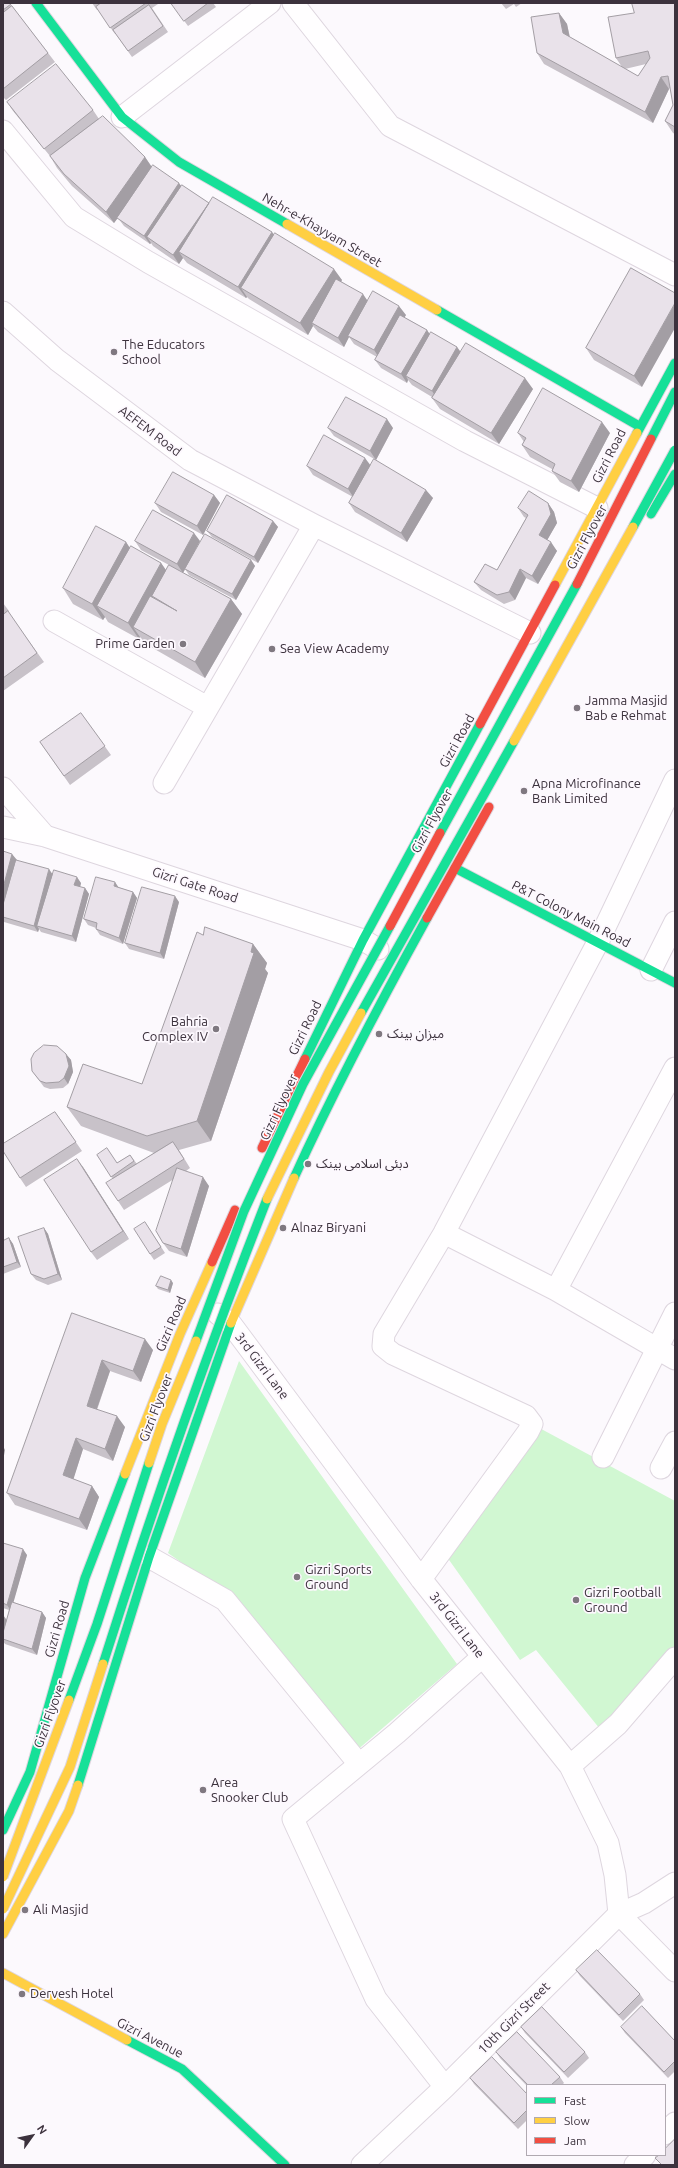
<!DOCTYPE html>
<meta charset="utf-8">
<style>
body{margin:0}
#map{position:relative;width:678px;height:2168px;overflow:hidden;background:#fcf9fd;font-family:Ubuntu,sans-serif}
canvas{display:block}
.frame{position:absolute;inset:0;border:4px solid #3c323d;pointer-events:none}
.legend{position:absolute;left:526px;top:2084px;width:140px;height:72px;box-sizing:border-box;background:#fdf8fe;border:1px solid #b0a9b1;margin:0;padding:5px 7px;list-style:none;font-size:12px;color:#3c323d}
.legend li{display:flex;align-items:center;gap:8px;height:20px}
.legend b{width:20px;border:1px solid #b0a9b1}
.north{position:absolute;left:12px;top:2116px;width:40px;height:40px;-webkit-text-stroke:3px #fdf8fe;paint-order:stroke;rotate:57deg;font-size:11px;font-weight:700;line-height:16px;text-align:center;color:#3c323d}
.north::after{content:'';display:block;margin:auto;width:14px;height:18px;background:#3c323d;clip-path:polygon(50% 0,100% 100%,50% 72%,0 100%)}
</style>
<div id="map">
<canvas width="678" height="2168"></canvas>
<div class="frame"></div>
<ul class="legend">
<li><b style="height:5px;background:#16e098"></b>Fast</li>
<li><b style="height:5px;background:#ffcf43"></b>Slow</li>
<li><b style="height:5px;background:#f24e42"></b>Jam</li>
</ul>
<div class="north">N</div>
</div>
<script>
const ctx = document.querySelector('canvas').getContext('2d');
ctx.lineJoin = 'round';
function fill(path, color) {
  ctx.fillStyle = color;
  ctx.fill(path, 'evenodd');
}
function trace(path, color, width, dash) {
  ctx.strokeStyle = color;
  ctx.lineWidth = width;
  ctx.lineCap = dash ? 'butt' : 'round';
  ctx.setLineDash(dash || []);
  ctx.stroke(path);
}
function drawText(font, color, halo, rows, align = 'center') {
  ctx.font = font + ' Ubuntu,"Noto Sans Arabic",sans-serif';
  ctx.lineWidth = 3.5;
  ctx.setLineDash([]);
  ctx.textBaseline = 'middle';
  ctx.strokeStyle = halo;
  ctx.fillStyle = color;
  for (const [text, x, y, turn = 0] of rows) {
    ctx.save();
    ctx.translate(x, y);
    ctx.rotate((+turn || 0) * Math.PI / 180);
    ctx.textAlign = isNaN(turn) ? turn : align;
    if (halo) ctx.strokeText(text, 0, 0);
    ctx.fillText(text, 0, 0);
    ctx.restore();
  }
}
fill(new Path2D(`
 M239,1361L457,1664L355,1752L234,1600L168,1553Z
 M532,1424L675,1501V1658L600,1729L536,1650L520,1660L442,1550Z`), '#d1f7d2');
const street = new Path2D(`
 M293,3L390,126L675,275
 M122,117L270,3
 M3,131L74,217L148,262L465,441L597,508
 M3,312L57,360L190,460L314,525L530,633
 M54,621L207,707
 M164,783L314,525
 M3,788L45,836
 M3,827L45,836L363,940L378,949
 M651,970L675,922
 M444,1233L556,1290L675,1359
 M556,1290L675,1068
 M218,1314L231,1324L421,1579L570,1766L608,1843L615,1875L619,1914L675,1971
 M603,1457L675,1313
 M661,1468L675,1442
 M149,1557L225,1600L359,1764
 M421,1579L528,1432L532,1424L526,1416L393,1354L383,1346L384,1334L444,1233L598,942L675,780
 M570,1766L618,1724L675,1658
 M445,2087L376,1999L293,1819L397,1733L482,1657
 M665,2134L675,2123
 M362,2165L445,2087L619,1914L644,1903L675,1883
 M635,2165L645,2155`);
const fast = new Path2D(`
 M36,3L122,117L179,162L287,224
 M437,310L639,426
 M637,433L675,363
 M651,439L675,392
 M651,514L675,474
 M455,868L675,983
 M305,1059L363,940L480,724
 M294,1178C334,1090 380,1003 427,918
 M78,1785L149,1557L231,1323
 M3,1830L30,1772L85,1578L125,1474
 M127,2040L182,2069L285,2165`);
const slow = new Path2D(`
 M287,224L437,310
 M555,585L637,433
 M231,1323L294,1178
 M125,1474L180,1334L212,1262
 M3,1934L69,1811L78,1785
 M3,1973L127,2040`);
const jam = new Path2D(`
 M480,724L555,585
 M427,918L489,807
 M262,1148L305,1059
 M212,1262L235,1210`);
trace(street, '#ded6df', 23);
trace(fast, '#ded6df', 11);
trace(slow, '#ded6df', 11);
trace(jam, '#ded6df', 11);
trace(street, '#fffeff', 21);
trace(fast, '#16e098', 9);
trace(slow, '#ffcf43', 9);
trace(jam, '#f24e42', 9);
const fastBridge = new Path2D(`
 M633,527L675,450
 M440,833L577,584
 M361,1013L514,741
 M196,1341L244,1211L303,1084L390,926
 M103,1664C153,1507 207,1352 267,1199
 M69,1700L97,1624L149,1463`);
const slowBridge = new Path2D(`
 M514,741L633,527
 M267,1199L329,1072L361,1013
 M149,1463L162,1424L196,1341
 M3,1877L69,1700
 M3,1909L70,1767L103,1664`);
const jamBridge = new Path2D(`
 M577,584L651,439
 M390,926L440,833`);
trace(fastBridge, '#ded6df', 11, []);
trace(slowBridge, '#ded6df', 11, []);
trace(jamBridge, '#ded6df', 11, []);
trace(fastBridge, '#16e098', 9);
trace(slowBridge, '#ffcf43', 9);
trace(jamBridge, '#f24e42', 9);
fill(new Path2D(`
 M3,3H10L15,10L55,62L6,100L3,97Z
 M92,3H157L158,4L152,8L168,32L132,57L115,33V34L98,10H97Z
 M171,3H213L216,7L188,26Z
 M501,3H522L516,7L514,4L506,9Z
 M675,3V134L673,133L665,121L673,105L670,88L669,89L653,123L544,64L537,53L559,13L567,24L570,37L622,67L616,58L634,13ZM646,64L638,76L625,69Z
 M7,102L93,110L99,119L145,157L152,167L182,186L209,203L274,235L342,280L341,281L367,300L406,315L404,317L427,330L429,334L457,347L461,352L533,389L499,444L440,409L432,398V397L412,385L408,380L407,383L381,368L375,360L377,357L354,344L349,337L344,347L318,332L313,326L308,335L249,299L247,297L246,298L187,263L183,258L179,264L153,246L151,243L150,244L124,226L118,218L114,223L72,186L57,168L50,156L13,111Z
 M631,268L642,387L594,360L586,348Z
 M328,428H393L376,460L334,436Z
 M518,433H610L579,492L560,482L552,471V469L530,457L522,445L524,442Z
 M370,465L433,498L407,542L355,512L349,503L353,497L313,475L307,466Z
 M214,495L220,503L203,535L161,512L155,503Z
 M548,503L554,512L557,523L547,540L557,551L538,584L526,578L515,600L504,604L481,590L474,582L497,570L526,518L524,517L518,508Z
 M273,521L278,527L258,563L212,537L207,531Z
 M135,541H200L183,573L231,599L242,614L205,678L144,643L140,637L139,639L108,622L105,617L103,620L73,604L63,588L126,542L130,548L161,563L166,570L169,565L141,550Z
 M251,560L255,566L236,600L189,575L185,569Z
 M3,603L9,611L8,612L44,662L3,691Z
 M81,713L111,755L70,785L40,742Z
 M3,851L16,860L53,874L81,883L80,887L85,888L89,894L76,942L41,932L39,929L38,932L4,922L3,921Z
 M118,887L133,892L137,898L123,944L100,935L96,929V928L88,925L84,919Z
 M179,902L164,959L129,949L125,943Z
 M203,935L253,944L267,963L265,969L268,973L211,1141L179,1150L190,1168L186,1171L209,1186L187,1257L169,1251L163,1243L174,1179L124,1210L118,1201L113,1179L97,1155L117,1163L130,1155L137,1164L154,1153L81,1126L67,1107L142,1084Z
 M66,1054L71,1060L73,1072L68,1084L63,1088L50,1089L44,1087L32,1071Z
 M55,1112L82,1151L26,1187L20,1178Z
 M83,1167L129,1239L97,1260L91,1252Z
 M44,1228L48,1234L62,1280L48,1285L36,1280L31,1274Z
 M149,1228L165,1253L154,1260L150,1254Z
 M9,1238L13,1244L21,1267L3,1274V1241Z
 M173,1283L170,1293L158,1289L156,1286Z
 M72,1313L153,1350L141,1382L110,1371L97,1410L125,1427L113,1461L83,1449L73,1479L92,1486L99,1497L87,1530L15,1505L7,1493Z
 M3,1543L27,1555L13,1602L42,1612L46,1618L37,1655L5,1644L3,1641V1615L7,1620L9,1610L3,1608Z
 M576,1970L640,1994L644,2000L623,2021L580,1976Z
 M521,2027L585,2052L589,2058L568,2078L525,2033Z
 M621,2027L675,2041V2071L668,2078L625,2033Z
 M496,2052L560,2077L564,2083L562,2085H527V2086L500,2058Z
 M470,2078L527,2094V2120L518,2129L474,2084Z`), '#c8c2c9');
fill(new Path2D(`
 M559,13L567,24L571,44L563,33Z
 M661,77L669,89L653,123L645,112Z
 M145,157L153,169L114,223L106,212Z
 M179,183L185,192L147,237L151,243L150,244L144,236Z
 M209,203L215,211L179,252L183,258L179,264L173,255Z
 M272,232L280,243L241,288L247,297L246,298L238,287Z
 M334,269L342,280L314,325L312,323L313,326L308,335L300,323Z
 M363,294L369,303L348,336L349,337L344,347L338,338Z
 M675,303V328L642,387L634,376Z
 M399,306L406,315L380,359L374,350Z
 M427,330L433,339L406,376L408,380L407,383L401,374Z
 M457,347L463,356L438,400L432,391Z
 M525,378L533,389L499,444L491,433Z
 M387,419L393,428L376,460L370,451Z
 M602,422L610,433L579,492L571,481Z
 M365,458L371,466L354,498L348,489Z
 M426,490L433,498L407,542L401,533Z
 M214,495L220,503L203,535L197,526Z
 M548,503L554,512L557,523L545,544L539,535Z
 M273,521L278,527L258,563L254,557Z
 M194,533L200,541L183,573L177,564Z
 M126,542L136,558L97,606L105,617L103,620L92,604Z
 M551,542L557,551L538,584L532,576Z
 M251,560L255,566L236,600L232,594Z
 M161,563L172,579L152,596L158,604L133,627L140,637L139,639L128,623Z
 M520,569L526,578L515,600L509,592Z
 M231,599L242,614L205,678L195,662Z
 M12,854L17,860L3,910V888Z
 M49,869L53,875L37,926L39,929L38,932L34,926Z
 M77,877L81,883L79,891L74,885Z
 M115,882L119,888L114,886Z
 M85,888L89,894L76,942L72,936Z
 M133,892L137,898L123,944L119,938Z
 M175,896L179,902L164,959L160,953Z
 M253,944L267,963L265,969L268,973L211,1141L197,1121Z
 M66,1054L71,1060L73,1072L68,1084L64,1078Z
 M77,1159L83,1167L129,1239L123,1231Z
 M203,1177L209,1186L187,1257L181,1249Z
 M44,1228L48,1234L62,1280L58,1274Z
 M9,1238L13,1244L21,1267L17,1262Z
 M171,1280L173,1283L170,1293L168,1290Z
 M145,1339L153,1350L141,1382L133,1371Z
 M102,1360L110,1371L94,1417L87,1406Z
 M117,1416L125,1427L113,1461L105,1449Z
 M76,1438L83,1449L71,1487L63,1475Z
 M3,1446L5,1450L3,1461Z
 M92,1486L99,1497L87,1530L79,1519Z
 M23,1549L27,1555L11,1611L7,1605Z
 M42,1612L46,1618L37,1655L32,1649Z
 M3,1615L7,1621L3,1635Z`), '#a39ea4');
const building = new Path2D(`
 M3,3H10L11,4L3,10Z
 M101,3H146L110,28L96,7Z
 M171,3H208L184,21Z
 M632,3H675V127L665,121L673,105L668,76L661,77L645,112L537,53L531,17L559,13L563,33L638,76L650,58L648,51L616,58L608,17L634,13Z
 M149,5L163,26L128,51L113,30Z
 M12,6L48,53L3,89V13Z
 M56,64L93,110L44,149L7,102Z
 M103,116L145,157L106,212L64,174L50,156Z
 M153,165L179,183L144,236L117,218Z
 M182,185L209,203L173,255L147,237Z
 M213,197L272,232L238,287L179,252Z
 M275,233L334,269L300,323L241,288Z
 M631,268L675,293V303L634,376L586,348Z
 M336,279L363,294L338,338L312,323Z
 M373,291L399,306L374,350L348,336Z
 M400,315L427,330L401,374L375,360Z
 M431,332L457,347L432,391L406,376Z
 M466,343L525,378L491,433L432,398Z
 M543,388L602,422L571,481L552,471L555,464L522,445L526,438L518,433Z
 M346,397L387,419L370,451L328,428Z
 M324,435L365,458L348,489L307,466Z
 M374,459L426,490L401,533L349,503Z
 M173,472L214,495L197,526L155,503Z
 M529,491L548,503L551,514L539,535L551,542L532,576L520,569L509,592L497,595L474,582L485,564L497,570L528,515L518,508Z
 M227,495L273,521L254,557L207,531Z
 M153,510L194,533L177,564L135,541Z
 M96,526L126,542L92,604L63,588Z
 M205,534L251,560L232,594L185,569Z
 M131,546L161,563L128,623L97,606Z
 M169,565L231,599L195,662L133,627L150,596L177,611L152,596Z
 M8,611L37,653L3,678V615Z
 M81,713L105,746L64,776L40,742Z
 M3,851L12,854L3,888Z
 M16,860L49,869L34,926L3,917V905Z
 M54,870L77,877L74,885L85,888L72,936L37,926Z
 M96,877L115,882L114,886L133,892L119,938L96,929L97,923L84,919Z
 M142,887L175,896L160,953L125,943Z
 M205,927L253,944L251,952L254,953L197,1121L147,1136L67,1107L83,1064L142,1084L197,932L203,935Z
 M44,1045L57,1046L66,1054L69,1066L64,1078L59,1082L46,1083L40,1081L32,1071L31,1059L34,1053Z
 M55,1112L76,1142L20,1178L3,1151V1144Z
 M173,1142L184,1159L118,1201L106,1183Z
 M107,1148L117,1163L130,1155L134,1161L111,1177L97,1155Z
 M77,1159L123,1231L91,1252L44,1180Z
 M177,1168L203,1177L181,1249L163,1243L156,1231Z
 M145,1222L161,1247L150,1254L134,1229Z
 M44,1228L58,1274L44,1279L31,1274L18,1237Z
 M9,1238L17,1262L3,1267V1241Z
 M161,1276L171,1280L168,1290L156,1286Z
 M72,1313L145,1339L133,1371L102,1360L87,1406L117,1416L105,1449L76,1438L63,1475L92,1486L79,1519L7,1493Z
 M3,1543L23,1549L7,1605L3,1603Z
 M12,1602L42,1612L32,1649L3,1639V1633Z
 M597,1950L640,1994L619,2015L576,1970Z
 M642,2006L675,2041V2061L664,2072L621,2027Z
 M542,2007L585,2052L564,2072L521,2027Z
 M517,2032L560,2077L551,2085H528L496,2052Z
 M492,2057L527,2094V2110L514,2123L470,2078Z
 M675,2139V2165H662L655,2158L659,2155H665V2149Z`);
fill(building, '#e9e2ea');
trace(building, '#a39ea4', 1);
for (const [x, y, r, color] of [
 [114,352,4,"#7f7880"],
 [183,644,4,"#7f7880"],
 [272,649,4,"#7f7880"],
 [577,708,4,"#7f7880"],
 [524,791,4,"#7f7880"],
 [216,1029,4,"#7f7880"],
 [379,1034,4,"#7f7880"],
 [308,1164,4,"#7f7880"],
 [283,1228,4,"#7f7880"],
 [297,1577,4,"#7f7880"],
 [576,1600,4,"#7f7880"],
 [203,1790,4,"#7f7880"],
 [25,1910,4,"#7f7880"],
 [22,1994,4,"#7f7880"]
]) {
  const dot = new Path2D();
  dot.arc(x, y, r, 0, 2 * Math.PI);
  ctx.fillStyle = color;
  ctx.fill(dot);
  trace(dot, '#fdf8fe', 1.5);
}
drawText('13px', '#3c323d', '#fdf8fe', [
 ["Nehr-e-Khayyam Street",322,230,30],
 ["AEFEM Road",150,431,37],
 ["Gizri Road",609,456,-63],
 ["Gizri Flyover",587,537,-62],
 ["Gizri Road",457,741,-61],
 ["Gizri Flyover",432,821,-61],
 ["Gizri Gate Road",195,885,18],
 ["P&T Colony Main Road",571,914,27],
 ["Gizri Road",305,1028,-64],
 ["Gizri Flyover",279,1107,-65],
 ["Gizri Road",171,1324,-67],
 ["3rd Gizri Lane",262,1366,53],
 ["Gizri Flyover",156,1408,-69],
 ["3rd Gizri Lane",457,1625,52],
 ["Gizri Road",57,1629,-74],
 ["Gizri Flyover",50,1714,-70],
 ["10th Gizri Street",514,2018,-45],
 ["Gizri Avenue",150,2038,27]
]);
drawText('13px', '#3c323d', '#fdf8fe', [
 ["The Educators",122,345],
 ["School",122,360],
 ["Prime Garden",175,644,"right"],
 ["Sea View Academy",280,649],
 ["Jamma Masjid",585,701],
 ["Bab e Rehmat",585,716],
 ["Apna Microfinance",532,784],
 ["Bank Limited",532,799],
 ["Bahria",208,1022,"right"],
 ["Complex IV",208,1037,"right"],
 ["میزان بینک",387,1034],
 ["دبئی اسلامی بینک",316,1164],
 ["Alnaz Biryani",291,1228],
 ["Gizri Sports",305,1570],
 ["Ground",305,1585],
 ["Gizri Football",584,1593],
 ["Ground",584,1608],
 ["Area",211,1783],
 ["Snooker Club",211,1798],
 ["Ali Masjid",33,1910],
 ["Dervesh Hotel",30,1994]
], 'left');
</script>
